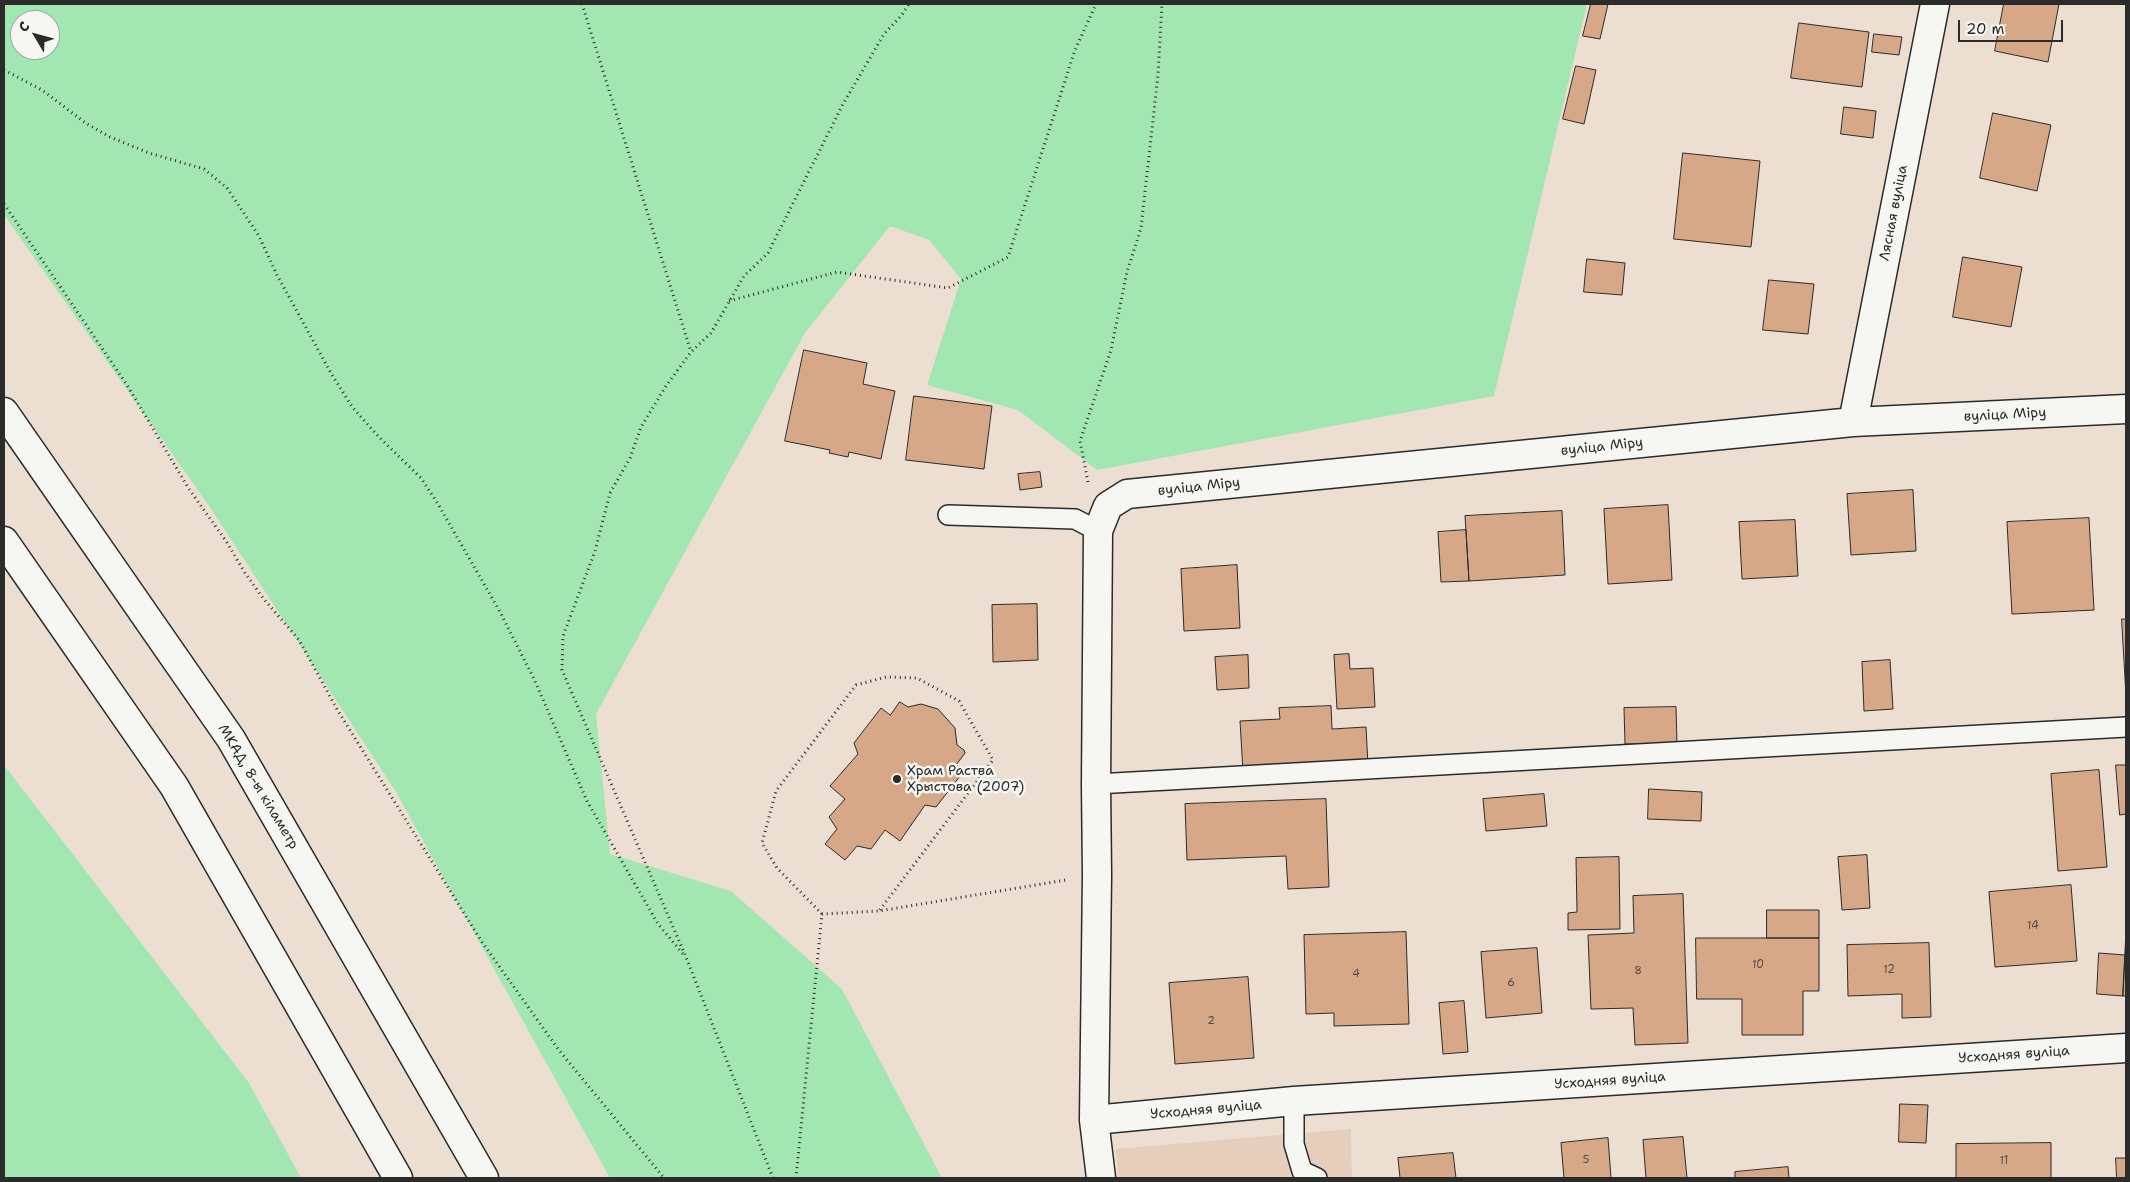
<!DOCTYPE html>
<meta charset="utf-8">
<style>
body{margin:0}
#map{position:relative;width:2130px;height:1182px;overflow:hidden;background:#ecdfd2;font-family:"Shantell Sans",sans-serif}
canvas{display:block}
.frame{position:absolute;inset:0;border:5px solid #2b2b2b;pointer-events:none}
.north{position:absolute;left:10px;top:10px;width:50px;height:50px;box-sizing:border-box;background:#f6f6f2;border:1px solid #a5a5a2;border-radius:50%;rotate:307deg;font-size:14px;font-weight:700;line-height:20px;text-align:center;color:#2b2b2b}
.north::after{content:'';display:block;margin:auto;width:18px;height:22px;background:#2b2b2b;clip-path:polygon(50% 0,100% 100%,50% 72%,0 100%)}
.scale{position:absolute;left:1958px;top:20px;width:105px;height:22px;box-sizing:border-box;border:2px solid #2b2b2b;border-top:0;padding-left:6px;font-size:15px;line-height:18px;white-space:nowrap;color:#2b2b2b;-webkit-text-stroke:4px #f6f6f2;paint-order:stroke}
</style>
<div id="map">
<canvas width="2130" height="1182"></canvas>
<div class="frame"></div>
<div class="north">С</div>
<div class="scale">20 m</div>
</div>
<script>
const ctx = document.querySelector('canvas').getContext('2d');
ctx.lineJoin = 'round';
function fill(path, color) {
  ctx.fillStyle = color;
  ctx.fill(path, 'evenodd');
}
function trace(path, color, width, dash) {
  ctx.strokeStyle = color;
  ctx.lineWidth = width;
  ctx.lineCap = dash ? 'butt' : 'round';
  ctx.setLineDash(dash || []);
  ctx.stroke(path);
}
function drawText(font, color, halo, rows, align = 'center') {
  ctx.font = font + ' "Shantell Sans",sans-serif';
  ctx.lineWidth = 5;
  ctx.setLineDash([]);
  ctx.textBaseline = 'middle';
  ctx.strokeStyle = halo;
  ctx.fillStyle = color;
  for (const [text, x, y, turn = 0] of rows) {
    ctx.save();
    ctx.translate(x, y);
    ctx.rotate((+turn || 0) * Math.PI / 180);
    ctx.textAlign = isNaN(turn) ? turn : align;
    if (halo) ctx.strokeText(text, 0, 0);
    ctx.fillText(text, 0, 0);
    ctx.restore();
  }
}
fill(new Path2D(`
 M1351,1129L1352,1178H1118L1116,1149Z`), '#e5cebc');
fill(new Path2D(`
 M4,4H1587L1494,396L1097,470L1018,410L927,385L961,279L929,240L890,226L805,333L596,714L610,854L731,891L842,989L942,1178H610L396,792L211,509L4,215ZM20,20H50V50H20Z
 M4,765L249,1083L301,1178H4Z`), '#a2e7b2');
const building = new Path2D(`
 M1591,4H1608L1600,39L1583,36Z
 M2004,4H2059L2048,62L1995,51Z
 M1799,23L1869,32L1862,87L1791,78Z
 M1874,34L1902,37L1899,55L1872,52Z
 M1576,66L1596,70L1584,124L1563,119Z
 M1844,107L1876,111L1873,138L1841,134Z
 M1993,113L2051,125L2037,191L1980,178Z
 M1683,153L1760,161L1751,247L1674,239Z
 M1963,257L2022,267L2011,327L1953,317Z
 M1587,259L1625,263L1622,295L1584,292Z
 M1769,280L1814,284L1808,334L1763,330Z
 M804,350L867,363L863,384L895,391L881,459L849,452L848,457L829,453L830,450L785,441Z
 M914,396L992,406L984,469L906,460Z
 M1040,472L1042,487L1020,490L1018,474Z
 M1913,490L1916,551L1851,555L1847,494Z
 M1668,505L1672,580L1608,584L1604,509Z
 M1562,511L1565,575L1469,581L1465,516Z
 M2089,518L2094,610L2012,614L2007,522Z
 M1795,520L1798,576L1742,579L1739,522Z
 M1466,530L1469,581L1441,582L1438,532Z
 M1237,565L1240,628L1184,631L1181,569Z
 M1037,604L1038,660L993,662L992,605Z
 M2122,619H2126V696Z
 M1349,654L1350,669L1373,668L1375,707L1337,709L1334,655Z
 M1248,655L1249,688L1217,690L1215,657Z
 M1890,660L1893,709L1864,711L1862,662Z
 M900,702L908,707L921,704L938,709L955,728L957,745L964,750L965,753L956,765L964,771L936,807L925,805L900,841L885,830L871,849L857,846L845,860L825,844L837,829L829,817L845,799L830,786L858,754L854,743L881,708L890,715Z
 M1331,706L1332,729L1366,727L1368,765L1243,772L1240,721L1280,719L1279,708Z
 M1676,707L1677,743L1625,744L1624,708Z
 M2116,765H2126V814L2120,815Z
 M2099,770L2107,867L2058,871L2051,774Z
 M1649,789L1702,792L1701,821L1648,819Z
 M1544,794L1547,826L1486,831L1483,799Z
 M1326,799L1329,887L1288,889L1286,856L1187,860L1185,804Z
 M1867,855L1870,908L1842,910L1838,857Z
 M1619,857L1620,929L1568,930V913L1577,912L1576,858Z
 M2071,885L2077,961L1995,967L1989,892Z
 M1683,894L1688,1043L1635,1045L1633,1008L1591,1009L1588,935L1634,933L1633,896Z
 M1767,910H1819V938H1767Z
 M1406,932L1409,1024L1334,1026V1013L1306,1014L1304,935Z
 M2126,932V996H2123Z
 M1696,938H1819V991H1803V1035H1742V999H1697Z
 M1929,943L1931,1017L1902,1018V994L1848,996L1847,945Z
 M1537,948L1542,1013L1486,1018L1481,952Z
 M2099,953L2125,955L2123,996L2097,994Z
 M1248,977L1254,1058L1175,1064L1169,983Z
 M1464,1001L1468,1052L1443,1054L1439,1003Z
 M1900,1104L1928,1105L1926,1143L1899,1142Z
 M1683,1137L1687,1178H1646L1643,1140Z
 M1608,1138L1611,1178H1564L1561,1143Z
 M2051,1143V1178H1956V1144Z
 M1453,1153L1456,1178H1400L1398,1158Z
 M2116,1158H2126V1178H2117Z
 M1788,1167L1789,1178H1735V1172Z`);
fill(building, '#d6a888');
trace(building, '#2b2b2b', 1);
const lane = new Path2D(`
 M948,515L1075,519L1098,531
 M1096,784L2126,727
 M1294,1101V1144L1302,1171L1317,1178`);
const street = new Path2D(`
 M1853,422L1935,4
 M1094,1120L1294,1101L2126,1048
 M1101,1178L1094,1120L1097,875L1096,784L1098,531L1108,506L1127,494L1853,422L2126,409`);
const highway = new Path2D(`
 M4,412L231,739L484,1178
 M4,541L174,786L398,1178`);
trace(lane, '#2b2b2b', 22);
trace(street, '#2b2b2b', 31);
trace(highway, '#2b2b2b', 31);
trace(new Path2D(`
 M582,4L691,352
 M4,70L42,90L87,124L110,137L149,153L204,169L227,188L259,236L277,275L332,375L353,408L379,437L421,478L438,504L499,610L534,679L587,801L658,924L683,954
 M4,204L127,385L189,489L226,541L245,573L263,598L299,640L338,711L482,942L558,1049L664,1178
 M729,301L837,272L948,288L1008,257L1075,50L1096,4
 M1088,482L1080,441L1111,350L1127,272L1141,228L1158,75L1162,4
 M822,914L777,868L762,843L776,791L856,685L886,677L917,678L959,701L993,760L879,911
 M773,1178L686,957L562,670L563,636L595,551L610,493L630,458L641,427L666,386L691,352L711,333L744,276L768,253L843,104L884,34L901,16L909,4
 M796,1178L822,914L879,911L1066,880`), '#2b2b2b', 3, [1, 4]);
trace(lane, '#f6f6f2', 19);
trace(street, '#f6f6f2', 28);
trace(highway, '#f6f6f2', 28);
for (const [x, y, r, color] of [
 [897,779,5,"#2b2b2b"]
]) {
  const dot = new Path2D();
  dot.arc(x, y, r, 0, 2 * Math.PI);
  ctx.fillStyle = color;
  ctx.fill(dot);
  trace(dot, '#f6f6f2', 2);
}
drawText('11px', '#564a42', null, [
 ["14",2033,926],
 ["10",1758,965],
 ["12",1889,970],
 ["8",1638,971],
 ["4",1356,974],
 ["6",1511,983],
 ["2",1211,1021],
 ["5",1586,1160],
 ["11",2004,1161]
]);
drawText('14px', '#2b2b2b', '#f6f6f2', [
 ["Лясная вуліца",1894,213,-79],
 ["вуліца Міру",2005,415,-3],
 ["вуліца Міру",1602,447,-6],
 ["вуліца Міру",1199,487,-6],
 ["МКАД, 8-ы кіламетр",258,787,59],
 ["Усходняя вуліца",2014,1055,-4],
 ["Усходняя вуліца",1610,1081,-4],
 ["Усходняя вуліца",1206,1110,-5]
]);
drawText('14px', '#2b2b2b', '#f6f6f2', [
 ["Храм Раства",907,771],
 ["Хрыстова (2007)",907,787]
], 'left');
</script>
